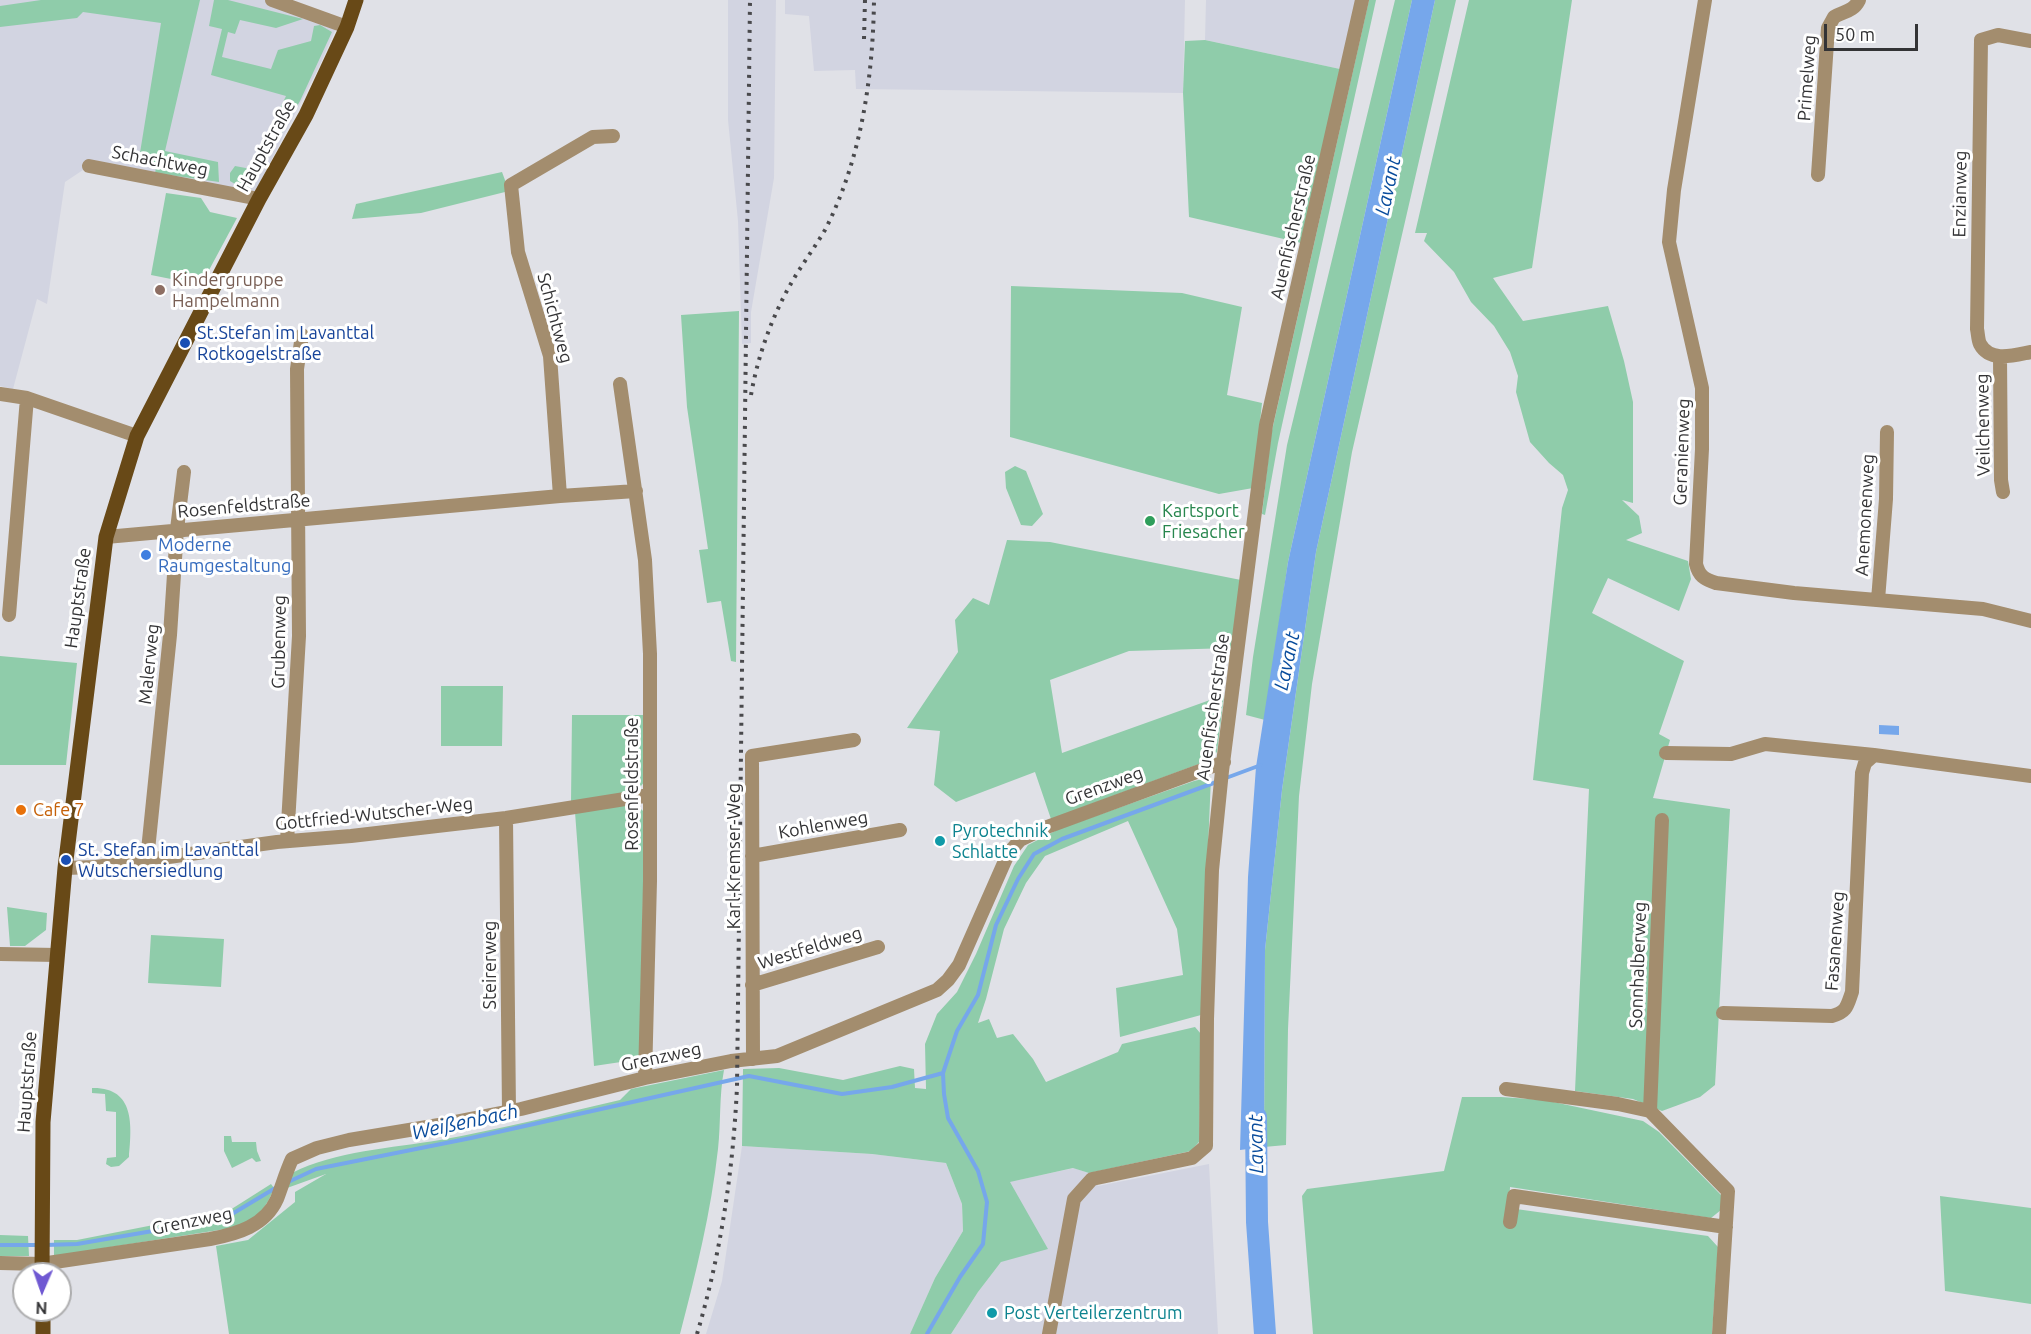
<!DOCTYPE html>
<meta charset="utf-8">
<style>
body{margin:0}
#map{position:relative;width:2031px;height:1334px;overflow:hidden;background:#e0e1e7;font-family:Ubuntu,sans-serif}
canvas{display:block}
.north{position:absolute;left:12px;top:1262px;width:60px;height:60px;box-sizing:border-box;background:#fff;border:2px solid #adadae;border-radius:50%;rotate:182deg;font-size:16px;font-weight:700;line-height:24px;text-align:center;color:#333335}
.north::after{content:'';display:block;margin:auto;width:21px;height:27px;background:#6f58d2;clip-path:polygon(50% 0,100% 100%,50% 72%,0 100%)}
.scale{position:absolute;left:1824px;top:24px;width:94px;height:27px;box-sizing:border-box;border:3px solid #333335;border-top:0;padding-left:8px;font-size:18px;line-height:21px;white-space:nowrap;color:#333335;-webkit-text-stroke:4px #fff;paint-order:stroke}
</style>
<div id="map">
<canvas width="2031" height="1334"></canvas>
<div class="north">N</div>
<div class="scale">50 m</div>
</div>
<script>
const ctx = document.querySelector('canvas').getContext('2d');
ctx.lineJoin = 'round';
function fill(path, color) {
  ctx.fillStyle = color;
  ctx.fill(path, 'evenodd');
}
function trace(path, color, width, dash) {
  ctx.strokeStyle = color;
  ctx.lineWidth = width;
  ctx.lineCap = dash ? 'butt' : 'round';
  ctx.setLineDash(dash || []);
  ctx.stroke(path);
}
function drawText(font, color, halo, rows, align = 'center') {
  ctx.font = font + ' Ubuntu,sans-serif';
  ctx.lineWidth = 6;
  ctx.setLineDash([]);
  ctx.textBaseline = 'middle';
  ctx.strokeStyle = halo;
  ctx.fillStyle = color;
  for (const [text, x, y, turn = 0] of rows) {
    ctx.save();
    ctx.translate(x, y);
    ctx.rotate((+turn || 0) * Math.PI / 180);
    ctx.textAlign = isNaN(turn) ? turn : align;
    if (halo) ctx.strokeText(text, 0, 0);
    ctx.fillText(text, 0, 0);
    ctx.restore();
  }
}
fill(new Path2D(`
 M0,0H272L338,24L319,67L252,198L89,166L65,182L47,304L37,299L13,389L0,386Z
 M728,0H776L774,178L751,312V343L742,344L738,221L728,120Z
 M785,0H1185L1183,93L856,89L855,70L814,71L809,16L785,14Z
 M1206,0H1356L1340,69L1205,40Z
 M742,1146L872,1154L946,1163L962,1204L963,1231L935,1278L910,1334H706L722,1281Z
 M1209,1164L1218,1334H951L978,1292L1001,1262L1009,1182L1074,1168L1089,1173L1098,1186Z`), '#d2d4e1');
fill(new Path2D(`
 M41,0H200L165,151L218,162L219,182L155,173L157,163L139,159L161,23L83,12L77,18L0,27V6Z
 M214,0H228L303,19L276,28L240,20L235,34L228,32L222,57L271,69L278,50L311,41L314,26L320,25L332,32L300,101L252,186L240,187L230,181V173L235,166L251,169L286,96L211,75L222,29L209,26Z
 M1369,0H1376L1278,443L1265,515L1262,514L1271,435Z
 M1395,0H1412L1288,562L1265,720L1246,715L1253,657L1287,445Z
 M1435,0H1456L1352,452L1312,684L1299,796L1288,1029L1286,1145L1264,1147L1265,950L1282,790L1316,552Z
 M1469,0H1572L1532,268L1493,278L1523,321L1608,306L1624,361L1633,402V503L1622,500L1639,516L1642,533L1626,540L1688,561L1691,579L1679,611L1608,578L1592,613L1684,661L1659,734L1670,740L1653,798L1730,809L1715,1085L1700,1097L1662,1111L1633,1099L1575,1091L1589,789L1533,780L1562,508L1568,490L1563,475L1549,463L1530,442L1516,392L1518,376L1510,352L1494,326L1471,302L1454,272L1424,241L1427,233H1415Z
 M1205,40L1340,69L1301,243L1189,217L1183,93L1185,41Z
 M502,172L509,191L421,213L352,219L356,204Z
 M166,193L201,198L210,212L237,218L201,285L151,275Z
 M1011,286L1182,293L1242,307L1227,395L1262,403L1253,488L1219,494L1010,437Z
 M739,311L736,662L731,661L721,601L707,603L700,556L699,550L708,549L687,407L681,315Z
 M1015,466L1026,471L1043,514L1032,526L1021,525L1006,488L1005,472Z
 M1007,540L1050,542L1241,580L1231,648L1129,651L1050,680L1062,753L1224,695L1217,752L1207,761L1051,819L1035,772L956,802L934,785L940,731L907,728L958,652L955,620L973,598L989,605Z
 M0,656L77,663L66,765H0Z
 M441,686H503L502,746H441Z
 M572,715H646L645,781L637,791L571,802Z
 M1211,777L1201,1015L1120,1037L1116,988L1183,975L1177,929L1128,821L1045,856L1026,883L1004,929L986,999L978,1023L989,1019L997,1038L1013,1034L1033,1059L1046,1082L1118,1052L1122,1044L1195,1027L1201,1034L1199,1142L1191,1151L1089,1173L1073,1168L1010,1182L1048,1249L1001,1262L978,1292L951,1334H910L935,1278L963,1231L962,1204L946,1163L872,1154L742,1146L743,1069L779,1068L843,1080L900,1066L914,1069L915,1088L926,1089L925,1044L937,1014L957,992L976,954L1014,866L1028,845L1059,829L1194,781Z
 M636,804L644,812L641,1059L594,1066L575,812Z
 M7,907L47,913L46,930L25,946H10Z
 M151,935L224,939L221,987L148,983Z
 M724,1070C719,1096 721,1123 718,1149C711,1212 696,1273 680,1334H229L216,1246L248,1240L295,1202V1192L326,1174L287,1188L292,1173C335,1151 392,1148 440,1140C501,1129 560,1114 620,1100L631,1089Z
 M92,1088C135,1087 132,1125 129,1157L119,1166L111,1167L106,1164L107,1158L116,1157V1112L106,1111L105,1094L92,1093Z
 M1462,1097H1501L1544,1100L1643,1121L1659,1132L1721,1195V1210L1711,1218L1510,1187L1509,1208L1708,1236L1718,1247L1712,1334H1313L1302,1196L1307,1189L1444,1171Z
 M224,1136H231L232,1142H256L257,1151L261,1161L256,1162L252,1158L232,1168L224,1151Z
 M271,1184L274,1188C266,1209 258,1217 238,1227L54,1256V1240H77L230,1210Z
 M1940,1196L2031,1208V1304L1945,1291Z
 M0,1235L28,1236L29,1256H0Z`), '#8fccaa');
fill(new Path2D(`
 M1412,0H1435L1316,552L1282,790L1265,950L1264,1147L1240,1150L1248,877L1256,767L1288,562Z
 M1879,725L1899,726V735L1879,734Z`), '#76a7eb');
trace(new Path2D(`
 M1226,778L1261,765
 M286,1183L316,1169L471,1138L749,1076L842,1094L892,1087L943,1073
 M0,1245H38
 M46,1245L77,1244L176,1227L232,1214L277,1187
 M927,1334L960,1277L983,1244L987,1202L978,1171L948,1118L944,1094L943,1073L957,1031L978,995L996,925L1018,879L1034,854L1062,839L1219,781`), '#76a7eb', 4);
trace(new Path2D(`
 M1256,1117L1257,1222L1265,1334`), '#76a7eb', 22);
trace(new Path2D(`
 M272,0L347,27
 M1705,0L1674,190L1669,242L1702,388V449L1696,564C1699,576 1704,579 1716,583L1794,593L1983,609L2031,621
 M2031,41L1998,35L1981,40L1977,329C1978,333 1978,340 1980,344C1990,363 2015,355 2031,352
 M89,166L259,199
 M1818,175L1828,28L1834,17C1844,11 1853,12 1859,0
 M2000,357L2001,480L2003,492
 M620,384L645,560L650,654V881L645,1078
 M0,394L27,398L137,436
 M560,496L550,356L518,252L511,185L593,137L613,136
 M106,537L560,496L636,491
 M1878,600L1886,499L1887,432
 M9,615L27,398
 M1666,753L1731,754L1765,744L1874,755
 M506,818L509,1112
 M1662,820L1650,1111L1728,1191L1719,1334
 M287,841L299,636L297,369L302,335
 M752,856L900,830
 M147,860L170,635L177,529L184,472
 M65,868L96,867L277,842L351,836L506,818L650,795
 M0,954L57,955
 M752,985L878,947
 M1723,1013L1832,1016C1847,1012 1847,1006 1852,992L1862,773L1865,763L1874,755L2031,776
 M753,1059L752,756L854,740
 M1506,1089L1618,1104L1650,1111
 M1510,1222L1514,1196L1726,1227
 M0,1263L41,1264L210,1239C237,1234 265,1226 277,1199C282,1186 286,1172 292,1159L317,1148L349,1140L439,1125L521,1109L645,1078L731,1061L777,1056L937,990L948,980L959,965L1008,854L1020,840L1047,827L1224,762
 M1049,1334L1074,1199L1092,1179L1192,1158L1206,1146L1207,1019L1212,870L1222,771L1266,425L1362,0`), '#a38d6e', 14);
trace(new Path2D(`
 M42,1274L43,1122L65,868L106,537L137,436L259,199L306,115L347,27L356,0
 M43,1310V1334`), '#684917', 15);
trace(new Path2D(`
 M864,39L865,0
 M751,395C758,355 772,316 793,280C803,263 815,247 825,230C861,160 873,78 874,0
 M697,1334C721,1253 733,1171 737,1087L750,0`), '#49494c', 4, [3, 6]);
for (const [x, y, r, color] of [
 [160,290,6,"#8d6e63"],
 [185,343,6,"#1a4fb4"],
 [1150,521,6,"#2e9e5b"],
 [146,555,6,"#3f7fe0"],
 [21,810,6,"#e8710a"],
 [940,841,6,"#0f9aa8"],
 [66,860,6,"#1a4fb4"],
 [992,1313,6,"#0f9aa8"]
]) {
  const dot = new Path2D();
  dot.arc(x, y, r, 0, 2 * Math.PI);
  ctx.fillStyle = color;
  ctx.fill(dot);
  trace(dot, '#fff', 2);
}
drawText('18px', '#333335', '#fff', [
 ["Primelweg",1807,78,-86],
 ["Hauptstraße",266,146,-61],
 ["Schachtweg",160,161,11],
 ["Enzianweg",1960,194,-89],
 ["Auenfischerstraße",1293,227,-77],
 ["Schichtweg",555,318,75],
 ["Veilchenweg",1983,425,-91],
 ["Geranienweg",1682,452,-88],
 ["Rosenfeldstraße",244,506,-5],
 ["Anemonenweg",1865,515,-87],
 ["Hauptstraße",78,598,-82],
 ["Grubenweg",279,642,-89],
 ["Malerweg",149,664,-84],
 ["Auenfischerstraße",1213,707,-82],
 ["Rosenfeldstraße",632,784,-90],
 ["Grenzweg",1104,786,-20],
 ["Gottfried-Wutscher-Weg",374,814,-6],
 ["Kohlenweg",823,825,-10],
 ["Karl-Kremser-Weg",734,856,-90],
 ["Fasanenweg",1835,941,-86],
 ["Westfeldweg",810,948,-17],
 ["Steirerweg",490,965,-90],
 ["Sonnhalberweg",1638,965,-88],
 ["Grenzweg",661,1057,-12],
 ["Hauptstraße",27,1082,-86],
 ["Grenzweg",192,1221,-11]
]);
drawText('18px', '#785e54', '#fff', [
 ["Kindergruppe",172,280],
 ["Hampelmann",172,301]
], 'left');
drawText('18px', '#164399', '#fff', [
 ["St.Stefan im Lavanttal",197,333],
 ["Rotkogelstraße",197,354],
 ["St. Stefan im Lavanttal",78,850],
 ["Wutschersiedlung",78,871]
], 'left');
drawText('18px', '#27864d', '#fff', [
 ["Kartsport",1162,511],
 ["Friesacher",1162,532]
], 'left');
drawText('18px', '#366cbe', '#fff', [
 ["Moderne",158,545],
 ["Raumgestaltung",158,566]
], 'left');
drawText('18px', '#c56008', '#fff', [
 ["Cafe 7",33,810]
], 'left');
drawText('18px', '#0d838f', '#fff', [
 ["Pyrotechnik",952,831],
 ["Schlatte",952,852],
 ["Post Verteilerzentrum",1004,1313]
], 'left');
drawText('italic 20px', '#094c9c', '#fff', [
 ["Lavant",1388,186,-78],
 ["Lavant",1287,661,-78],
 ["Weißenbach",465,1122,-12],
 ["Lavant",1256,1144,-91]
]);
</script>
